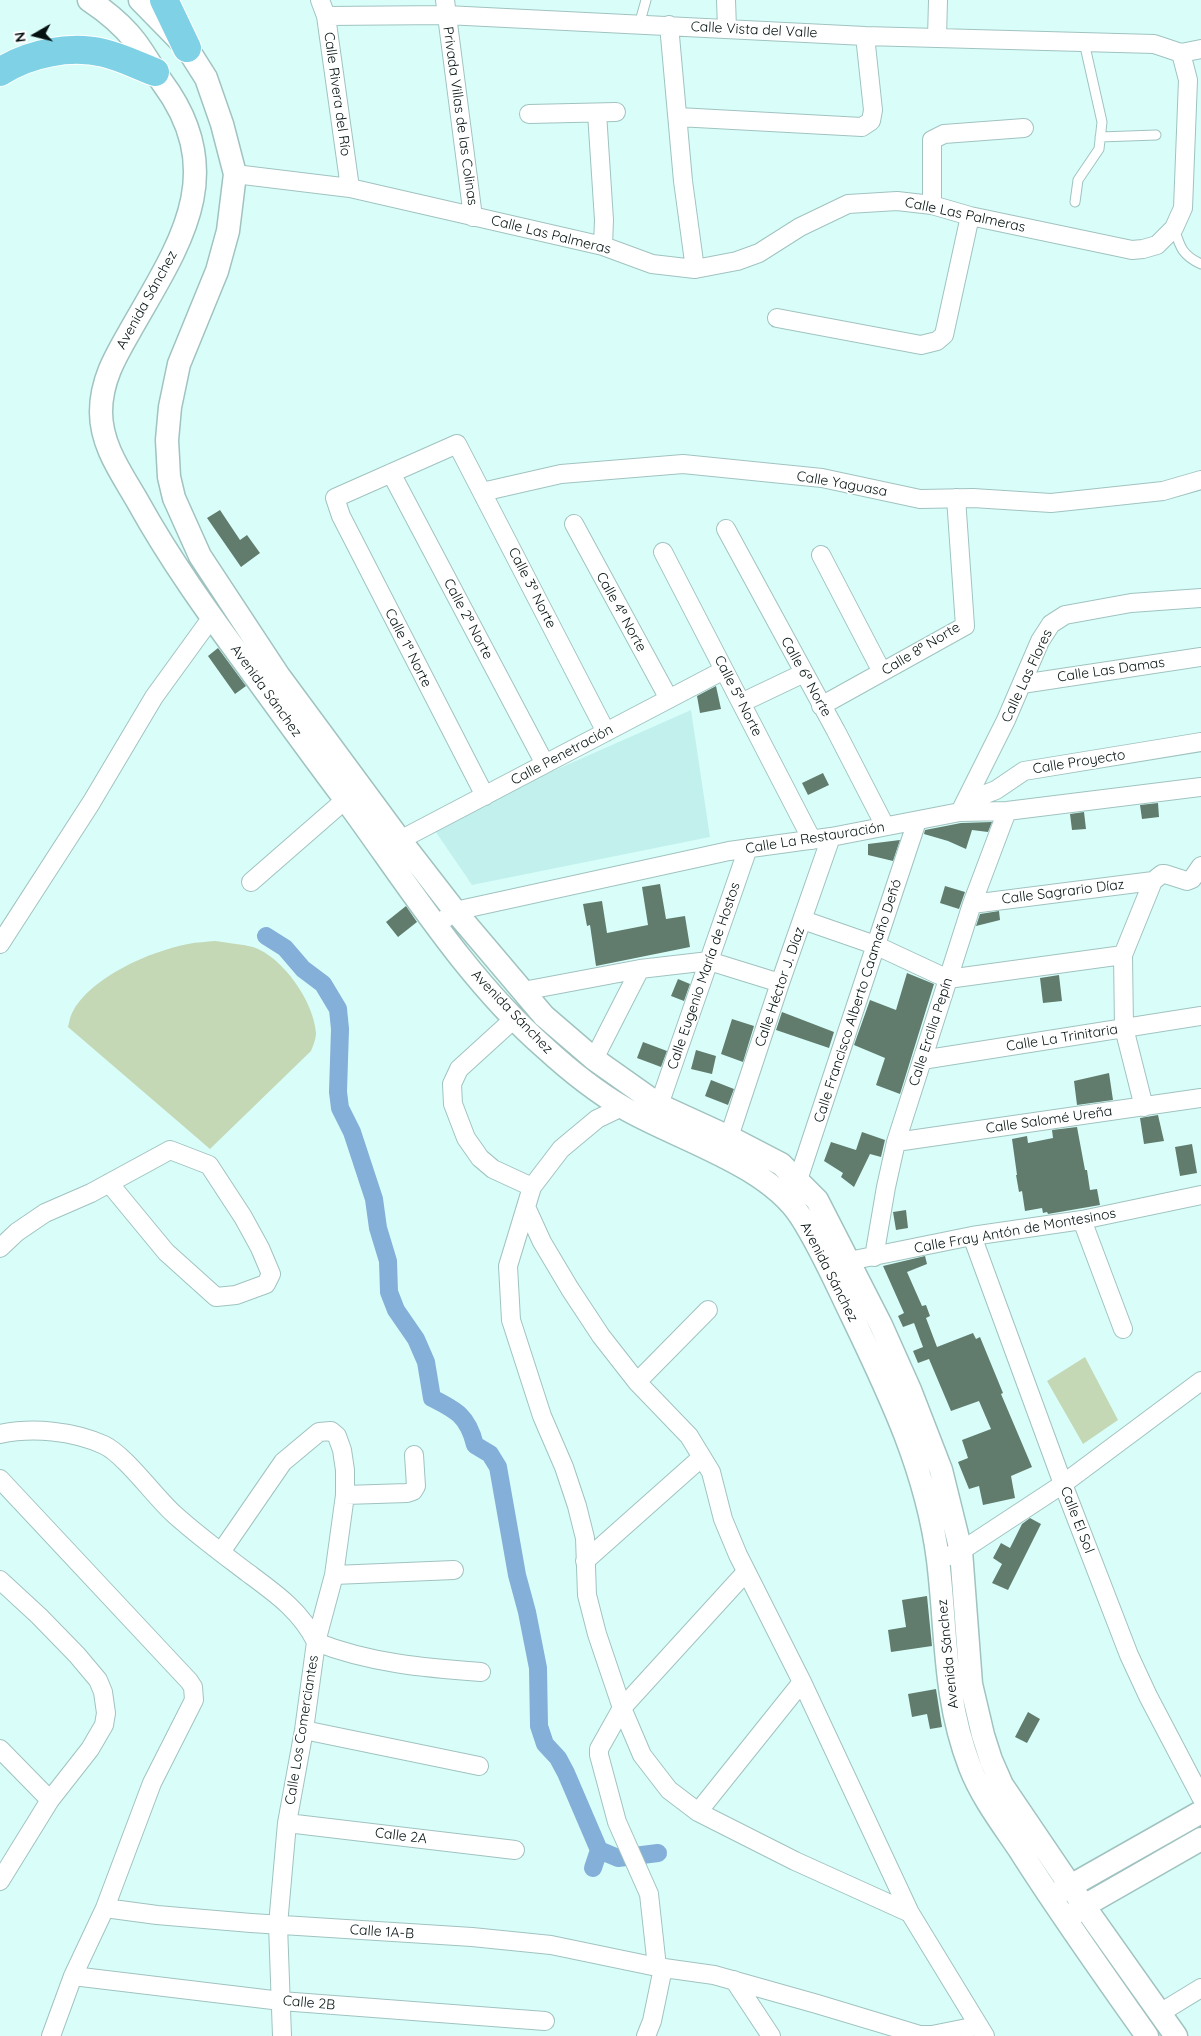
<!DOCTYPE html>
<meta charset="utf-8">
<style>
body{margin:0}
#map{position:relative;width:1201px;height:2036px;overflow:hidden;background:#d9fefa;font-family:Quicksand,sans-serif}
canvas{display:block}
.north{position:absolute;left:10px;top:10px;width:50px;height:50px;-webkit-text-stroke:4px #fff;paint-order:stroke;rotate:262deg;font-size:14px;font-weight:700;line-height:20px;text-align:center;color:#051111}
.north::after{content:'';display:block;margin:auto;width:18px;height:22px;background:#051111;clip-path:polygon(50% 0,100% 100%,50% 72%,0 100%)}
</style>
<div id="map">
<canvas width="1201" height="2036"></canvas>
<div class="north">N</div>
</div>
<script>
const ctx = document.querySelector('canvas').getContext('2d');
ctx.lineJoin = 'round';
function fill(path, color) {
  ctx.fillStyle = color;
  ctx.fill(path, 'evenodd');
}
function trace(path, color, width, dash) {
  ctx.strokeStyle = color;
  ctx.lineWidth = width;
  ctx.lineCap = dash ? 'butt' : 'round';
  ctx.setLineDash(dash || []);
  ctx.stroke(path);
}
function drawText(font, color, halo, rows, align = 'center') {
  ctx.font = font + ' Quicksand,sans-serif';
  ctx.lineWidth = 4;
  ctx.setLineDash([]);
  ctx.textBaseline = 'middle';
  ctx.strokeStyle = halo;
  ctx.fillStyle = color;
  for (const [text, x, y, turn = 0] of rows) {
    ctx.save();
    ctx.translate(x, y);
    ctx.rotate((+turn || 0) * Math.PI / 180);
    ctx.textAlign = isNaN(turn) ? turn : align;
    if (halo) ctx.strokeText(text, 0, 0);
    ctx.fillText(text, 0, 0);
    ctx.restore();
  }
}
fill(new Path2D(`
 M691,710L710,837L472,885L431,825Z`), '#c2f0ed');
fill(new Path2D(`
 M215,941C227,943 241,944 253,947C283,957 314,1002 316,1033C316,1039 313,1046 311,1051L210,1149L68,1027C69,1023 70,1017 72,1013C90,977 151,951 188,944C197,942 206,942 215,941Z
 M1085,1357L1118,1420L1083,1444L1047,1381Z`), '#c4d8b6');
trace(new Path2D(`
 M266,936L285,948L303,969L323,984L338,1009L340,1029L338,1092L340,1108L352,1132L374,1199L378,1228L388,1261L389,1292L396,1310L416,1339L426,1362L432,1398C456,1410 468,1416 475,1445L490,1454L498,1467L517,1575L527,1612L538,1668L539,1726L545,1744L558,1758L566,1773L599,1850
 M593,1868L599,1850L618,1858L658,1853`), '#83afd9', 18);
fill(new Path2D(`
 M220,510L240,540L247,535L260,553L241,567L207,518Z
 M218,648L246,686L235,694L208,656Z
 M716,686L721,709L700,713L697,696Z
 M823,773L829,785L808,795L802,783Z
 M1158,803L1159,817L1142,819L1140,805Z
 M1084,812L1086,829L1072,830L1070,814Z
 M992,822L988,832L972,830L966,849L948,841L924,834L925,830L961,823Z
 M900,840L893,861L868,855V844Z
 M660,884L666,919L685,916L690,947L596,966L590,925L587,926L583,904L602,901L607,933L648,925L642,887Z
 M945,886L965,892L959,909L940,903Z
 M406,906L417,922L398,937L386,922Z
 M999,911L1000,920L976,926L980,914Z
 M907,973L934,984L900,1094L876,1085L885,1058L854,1045L870,1000L896,1010Z
 M1059,975L1062,1001L1043,1003L1040,978Z
 M678,979L690,984L684,1001L671,996Z
 M782,1012L834,1032L829,1048L776,1030Z
 M732,1019L754,1026L743,1062L721,1054Z
 M643,1042L667,1051L661,1067L637,1058Z
 M696,1050L716,1056L712,1074L691,1069Z
 M1109,1073L1113,1100L1077,1105L1074,1081Z
 M711,1080L734,1089L728,1105L705,1096Z
 M1158,1115L1164,1141L1144,1144L1140,1118Z
 M1077,1127L1085,1170H1087L1090,1190L1097,1189L1100,1205L1048,1214L1047,1212L1043,1213L1042,1208L1025,1211L1022,1191L1019,1192L1016,1175H1017L1012,1139L1027,1136L1028,1143L1053,1138L1052,1130Z
 M862,1132L885,1140L881,1157L870,1154L854,1187L841,1177L843,1173L824,1161L831,1142L856,1150Z
 M1192,1144L1197,1173L1180,1176L1175,1147Z
 M906,1210L908,1228L896,1230L893,1212Z
 M925,1256L927,1264L907,1272L922,1306L926,1305L930,1316L926,1318L937,1347L973,1333L976,1339L980,1337L1003,1393L1001,1394L1032,1467L1011,1476L1015,1498L983,1505L979,1486L969,1489L958,1462L968,1458L962,1440L991,1429L979,1401L951,1411L929,1359L918,1363L913,1351L923,1347L914,1323L903,1327L898,1316L904,1313L883,1266Z
 M1030,1518L1041,1524L1008,1590L992,1583L1002,1564L993,1558L1001,1543L1010,1548L1022,1524Z
 M927,1596L932,1646L891,1652L888,1630L906,1627L902,1600Z
 M936,1689L942,1727L930,1729L927,1714L912,1717L908,1694Z
 M1028,1712L1040,1719L1027,1743L1015,1737Z`), '#617c6d');
const service = new Path2D(`
 M639,25L646,0
 M1100,137L1156,135
 M1075,202L1078,180L1099,149L1102,122L1084,42
 M1174,228C1180,247 1182,255 1201,264`);
const minor = new Path2D(`
 M320,0L326,16L350,188
 M445,0L473,217
 M726,0L727,28
 M326,16L446,15L865,36L1154,44L1181,53
 M669,25L683,181L695,269
 M937,38L938,0
 M1181,53L1201,49
 M597,113L604,220L603,246
 M529,114L616,112
 M678,117L862,127L871,121L873,110L865,36
 M235,174L350,188L603,246L652,264L695,269L737,261L759,253L800,227L848,204L897,201L932,205L970,216L1132,250L1143,249L1157,245L1174,228L1183,208L1188,80L1181,53
 M932,205V140L944,134L1024,128
 M777,318L921,345L937,341L944,335L970,216
 M391,473L545,764
 M482,492L561,474L683,464L822,478L920,499L973,498L1051,503L1163,491L1201,480
 M574,524L669,699
 M726,529L836,731L885,826
 M663,552L812,840
 M821,555L882,672
 M1022,684L1201,657
 M741,703L804,673
 M821,706L965,626L956,498
 M485,796L341,516L335,498L457,444L606,732
 M965,802L996,790L1024,771L1201,742
 M960,812L1006,720L1040,641L1051,624L1065,615L1131,603L1201,598
 M400,840L724,670
 M251,882L345,800
 M972,904L1153,881
 M803,920L875,945L948,979L1123,955
 M437,925L455,911L729,851L831,837L960,812L1007,811L1201,787
 M0,944L91,803L154,697L212,617
 M523,991L640,969L709,961L780,983
 M515,1018L459,1069L452,1084L453,1104L466,1138L480,1158L493,1169L532,1187
 M594,1059L640,969
 M922,1060L1201,1016
 M659,1105L748,848
 M622,1107L597,1119L561,1149L532,1187L508,1266L511,1320L542,1416L564,1467L577,1506L585,1538L587,1595L597,1634L622,1708L642,1755L669,1790L698,1812L795,1861L910,1913
 M1144,1107L1124,1028L1123,955L1153,881L1162,874H1165L1187,881L1192,879L1201,866
 M729,1137L780,983L831,837
 M896,1142L1201,1098
 M798,1180L917,821
 M526,1207L542,1242L570,1289L601,1336L637,1382L689,1436L711,1472L723,1519L738,1555L802,1682L910,1913L985,2036
 M1082,1220L1123,1329
 M972,1236L1063,1484L1129,1655L1148,1696L1201,1797
 M0,1248L17,1232L45,1213L91,1193L170,1150L209,1165L243,1217L260,1248L271,1274L266,1284L236,1295L216,1297L166,1252L109,1183
 M874,1257L886,1187L896,1142L972,904L1007,811
 M837,1266L849,1261L972,1236L1082,1220L1201,1195
 M637,1382L708,1310
 M0,1434C33,1427 73,1431 104,1445C125,1455 155,1497 174,1514C197,1535 223,1554 248,1573C275,1593 301,1611 316,1642
 M0,1479L189,1681L193,1687L194,1700L152,1783L105,1908L73,1976L51,2036
 M345,1495L407,1493L413,1491L416,1486L414,1455
 M221,1552L283,1462L319,1432L331,1431L337,1436L342,1450L345,1470V1495L334,1575L316,1642L304,1730L287,1823L278,1925L282,2036
 M938,1560L961,1551L1063,1484L1201,1381
 M585,1561L702,1457
 M334,1575L454,1570
 M0,1580L39,1616L77,1655L98,1680L103,1692L106,1713L104,1725L90,1749L50,1800L0,1881
 M316,1642C369,1663 425,1668 481,1672
 M304,1730L479,1766
 M0,1749L50,1800
 M698,1812L802,1682
 M287,1823L515,1850
 M105,1908L157,1915L251,1923L472,1937L551,1945L657,1967L714,1975L817,2004L920,2035H932L977,2026
 M657,1967L649,1894L617,1822L599,1755V1749L622,1708L746,1572
 M73,1976L281,2001L545,2021
 M734,1980L771,2036
 M1160,2013L1201,1988
 M646,2036L652,2021L663,1968`);
const tertiary = new Path2D(`
 M89,0C107,12 122,24 135,41C145,54 153,69 162,82C231,175 178,246 130,331C115,357 101,381 101,412C101,446 122,474 138,502C170,560 209,614 248,667C282,714 316,761 351,807C410,888 469,982 545,1048C569,1070 595,1091 624,1108C677,1139 767,1164 801,1217C821,1248 836,1283 852,1316C890,1395 927,1472 938,1560C947,1633 943,1697 970,1767C982,1798 1003,1825 1021,1852C1061,1915 1104,1975 1147,2036
 M140,0L187,48L206,78L222,124L235,174L228,231L217,271L179,364L170,407L167,440L169,477L174,498L200,556L279,676L400,840L455,911L544,1016L594,1059L659,1105L729,1137L781,1164L817,1200L881,1325L910,1390L941,1470L961,1551L971,1684L983,1735L991,1760L1002,1785L1084,1906L1176,2036
 M1058,1893L1201,1812
 M1073,1914L1084,1906L1201,1839`);
const primary = new Path2D(`
 M164,0L187,48
 M0,72C29,53 71,45 104,53C121,57 139,66 155,72`);
trace(service, '#a0c3c0', 11);
trace(minor, '#a0c3c0', 20);
trace(tertiary, '#a0c3c0', 25);
trace(primary, '#fff', 30);
trace(service, '#fff', 9);
trace(minor, '#fff', 18);
trace(tertiary, '#fff', 22);
trace(primary, '#7fd1e5', 28);
drawText('14px', '#051111', '#fff', [
 ["Calle Vista del Valle",754,30,3],
 ["Calle Rivera del Río",337,94,82],
 ["Privada Villas de las Colinas",460,116,82],
 ["Calle Las Palmeras",965,215,12],
 ["Calle Las Palmeras",551,235,14],
 ["Avenida Sánchez",147,300,-61],
 ["Calle Yaguasa",842,484,10],
 ["Calle 3ª Norte",532,588,63],
 ["Calle 4ª Norte",621,612,61],
 ["Calle 2ª Norte",468,619,62],
 ["Calle 1ª Norte",408,648,63],
 ["Calle 8ª Norte",921,649,-31],
 ["Calle Las Damas",1111,670,-8],
 ["Calle Las Flores",1027,676,-65],
 ["Calle 6ª Norte",806,677,61],
 ["Avenida Sánchez",266,691,54],
 ["Calle 5ª Norte",738,696,63],
 ["Calle Penetración",562,755,-28],
 ["Calle Proyecto",1079,762,-9],
 ["Calle La Restauración",815,838,-9],
 ["Calle Sagrario Díaz",1063,892,-7],
 ["Calle Eugenio María de Hostos",704,976,-71],
 ["Calle Héctor J. Díaz",780,987,-71],
 ["Calle Francisco Alberto Caamaño Deñó",858,1001,-72],
 ["Avenida Sánchez",512,1012,46],
 ["Calle Ercilia Pepín",931,1032,-72],
 ["Calle La Trinitaria",1062,1038,-9],
 ["Calle Salomé Ureña",1049,1120,-8],
 ["Calle Fray Antón de Montesinos",1015,1231,-10],
 ["Avenida Sánchez",829,1272,63],
 ["Calle El Sol",1077,1520,69],
 ["Avenida Sánchez",948,1654,-96],
 ["Calle Los Comerciantes",302,1730,-81],
 ["Calle 2A",401,1836,7],
 ["Calle 1A-B",382,1932,4],
 ["Calle 2B",309,2003,5]
]);
</script>
